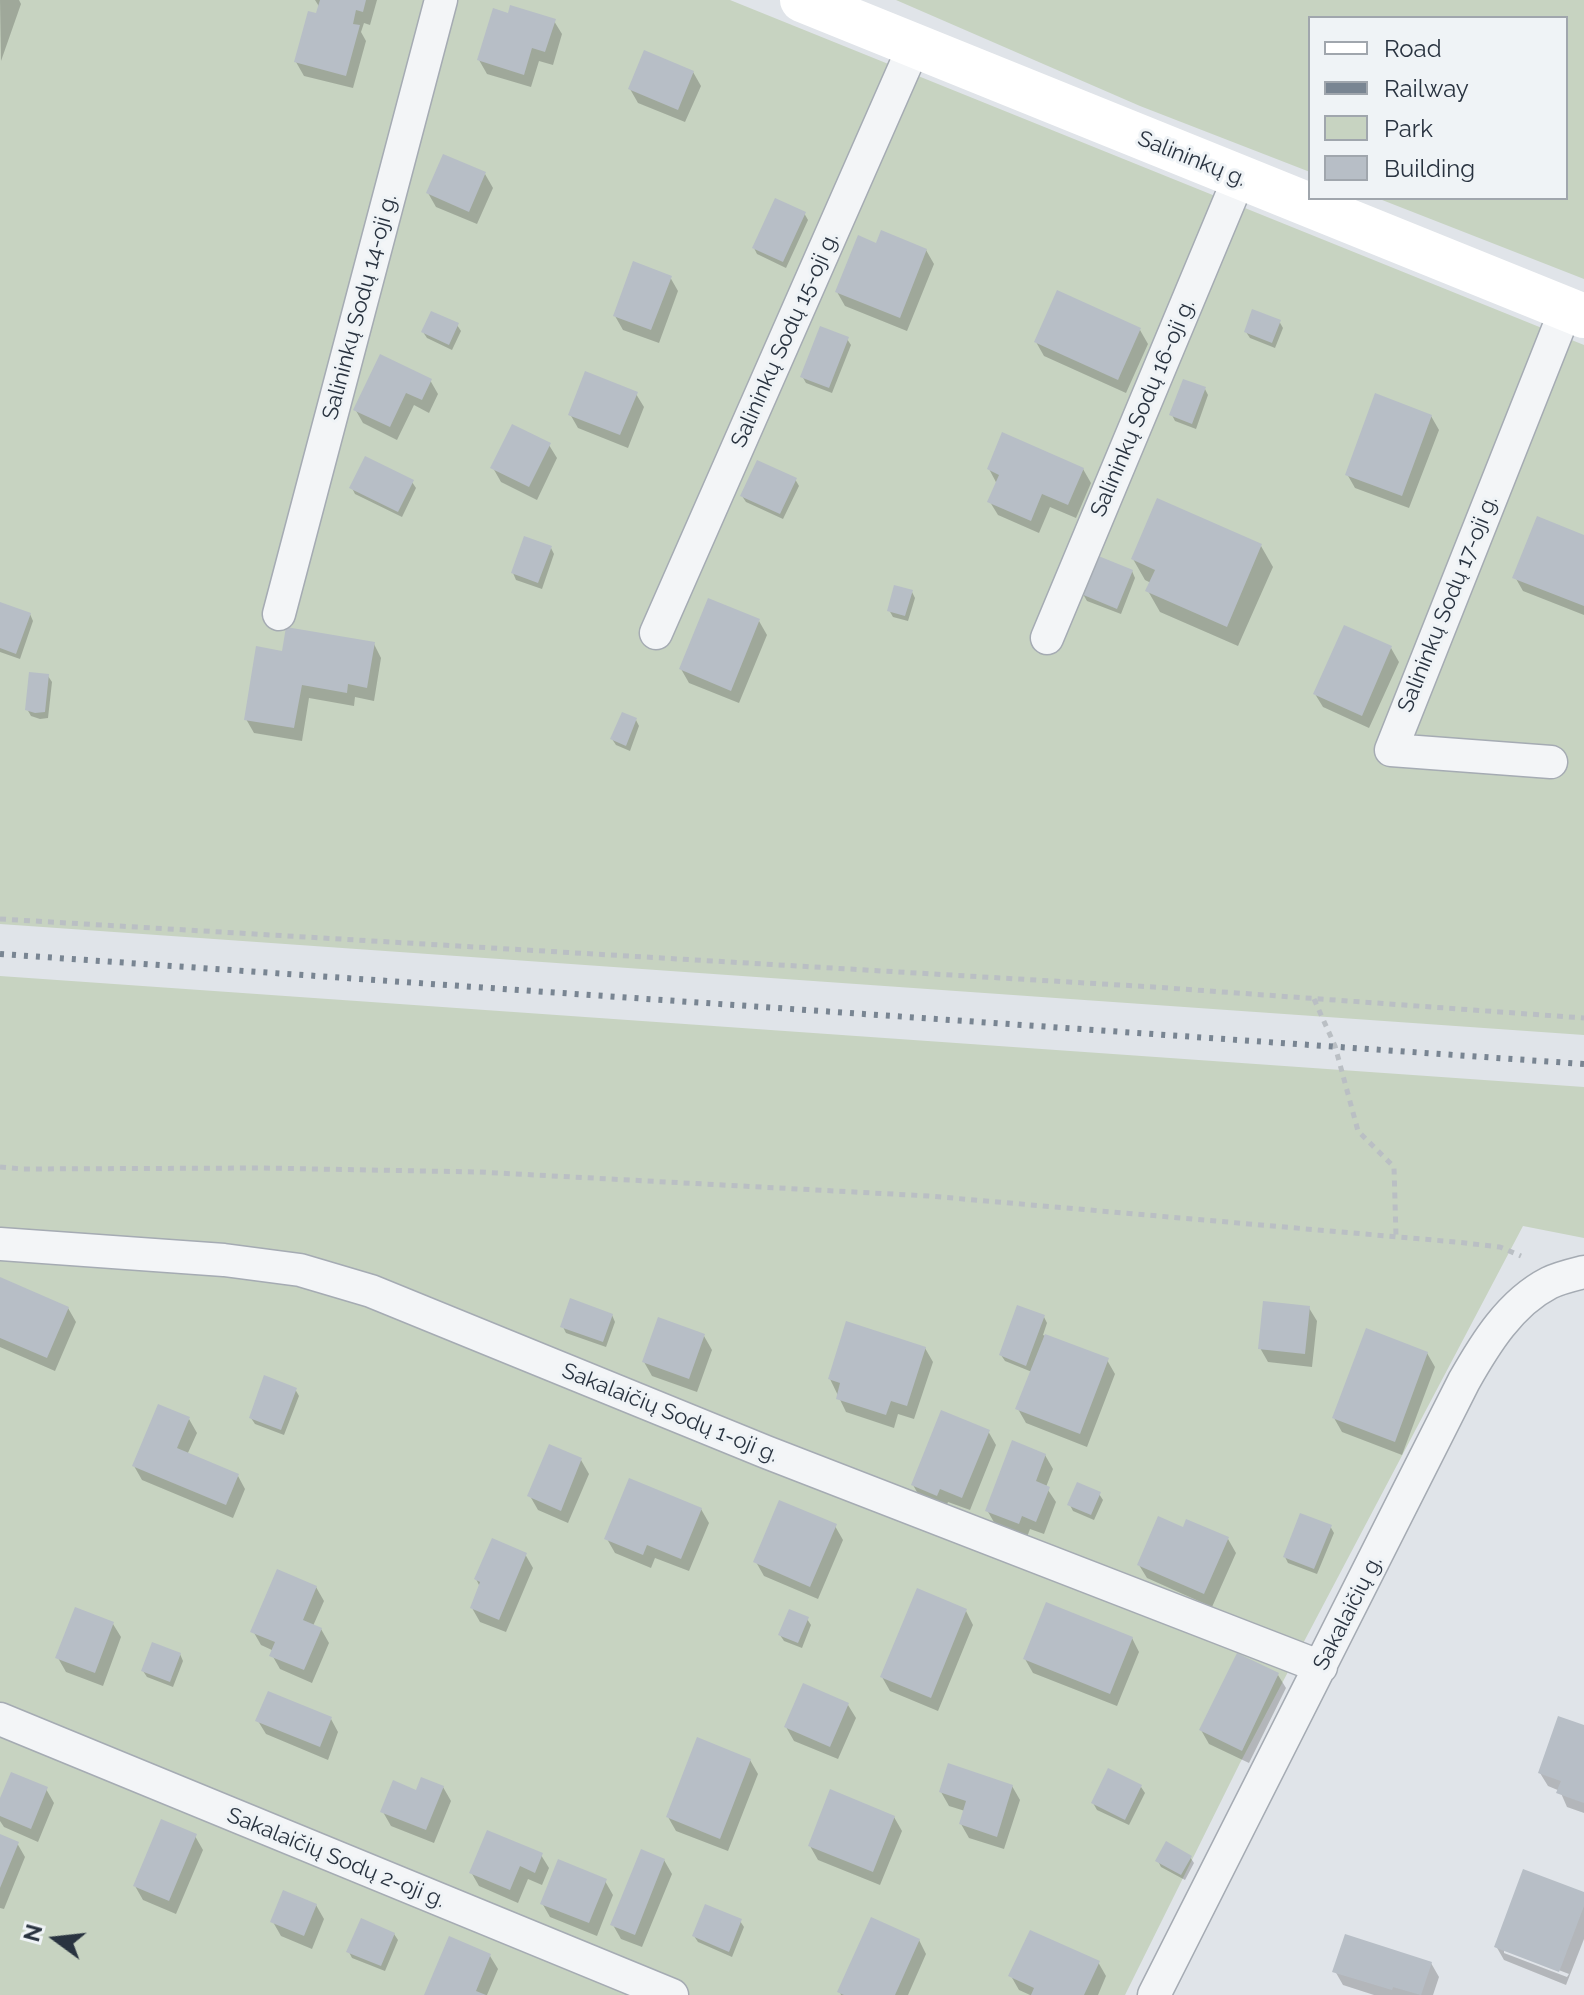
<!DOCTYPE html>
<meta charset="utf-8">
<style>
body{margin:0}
#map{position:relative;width:1584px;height:1995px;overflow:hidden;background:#e0e4e9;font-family:Raleway,sans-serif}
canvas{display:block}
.legend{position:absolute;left:1308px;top:16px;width:260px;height:184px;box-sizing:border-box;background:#eff3f6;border:2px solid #a0a6ad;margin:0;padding:10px 14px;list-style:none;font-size:24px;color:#293340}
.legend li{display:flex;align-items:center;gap:16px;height:40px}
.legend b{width:40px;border:2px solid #a0a6ad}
.north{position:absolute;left:16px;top:1899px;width:80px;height:80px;-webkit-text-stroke:6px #eff3f6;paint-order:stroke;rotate:285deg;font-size:22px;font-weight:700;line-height:32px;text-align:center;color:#293340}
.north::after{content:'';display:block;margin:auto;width:28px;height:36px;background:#293340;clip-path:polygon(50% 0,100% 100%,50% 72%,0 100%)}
</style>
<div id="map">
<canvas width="1584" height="1995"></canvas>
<ul class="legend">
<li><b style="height:10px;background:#fff"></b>Road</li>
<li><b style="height:10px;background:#798592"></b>Railway</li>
<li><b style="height:22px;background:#c7d3c1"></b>Park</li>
<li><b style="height:22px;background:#b7bec6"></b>Building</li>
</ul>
<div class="north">N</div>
</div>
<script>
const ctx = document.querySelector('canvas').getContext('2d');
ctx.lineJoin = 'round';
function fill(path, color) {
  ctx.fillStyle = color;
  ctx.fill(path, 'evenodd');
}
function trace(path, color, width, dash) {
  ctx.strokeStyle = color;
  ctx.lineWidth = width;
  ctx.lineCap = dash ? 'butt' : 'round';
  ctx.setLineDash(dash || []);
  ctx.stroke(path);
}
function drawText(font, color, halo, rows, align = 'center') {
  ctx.font = font + ' Raleway,sans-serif';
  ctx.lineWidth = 6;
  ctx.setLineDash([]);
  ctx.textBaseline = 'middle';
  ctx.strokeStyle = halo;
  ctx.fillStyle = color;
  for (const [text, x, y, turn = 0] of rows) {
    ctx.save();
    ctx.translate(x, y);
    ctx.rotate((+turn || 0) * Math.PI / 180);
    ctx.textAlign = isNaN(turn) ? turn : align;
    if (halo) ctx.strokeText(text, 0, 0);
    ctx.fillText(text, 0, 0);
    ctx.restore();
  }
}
fill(new Path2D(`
 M0,0H730L1584,345V1035L0,924Z
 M896,0H1584V279L1377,198H1566V18H1310V172L1140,106Z
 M0,976L1584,1087V1238L1523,1226L1240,1763L1125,1995H0Z`), '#c7d3c1');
fill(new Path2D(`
 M0,0H19L21,4L1,61Z
 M315,0H377L370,25L364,23L361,32L366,41L353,88L304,76L296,62L318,15L320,8Z
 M509,15L554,21L562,34L553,65L539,61L531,87L487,74L479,60Z
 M693,72L701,86L685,122L638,103L630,89Z
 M485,174L493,188L477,224L436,207L428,193Z
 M804,213L808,220L786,268L757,254L754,248Z
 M877,245L926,250L934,264L907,331L845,306L837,292Z
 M670,277L678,291L659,343L623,330L615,316Z
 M1279,321L1283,328L1275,348L1250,338L1246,332Z
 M457,325L461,331L452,350L427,338L423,332Z
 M1140,330L1148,344L1126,393L1044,356L1036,342Z
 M847,339L851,345L832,393L806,383L802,376Z
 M430,380L438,394L429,413L414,405L397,440L363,423L355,409Z
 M1205,389L1208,395L1196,429L1175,421L1172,415Z
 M636,394L644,407L628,448L578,428L570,414Z
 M1431,416L1439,430L1409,508L1355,488L1347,474Z
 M549,445L557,458L537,500L501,482L493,468Z
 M989,469H1083L1091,483L1076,518L1050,507L1039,533L998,515L990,502L997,484Z
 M795,479L799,486L783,519L746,502L742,496Z
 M412,482L416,488L402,517L355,494L352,488Z
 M1584,537V615L1523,591L1515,577Z
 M1261,546L1273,567L1238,646L1160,612L1148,591L1151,583L1145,580L1133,559Z
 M551,548L554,554L542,589L516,580L513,573Z
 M1132,571L1135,578L1121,614L1087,601L1083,594Z
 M912,592L915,598L908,621L893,617L889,610Z
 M0,604L30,614L33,621L20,659L0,652Z
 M759,621L767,635L739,703L689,683L681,669Z
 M374,644L381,658L374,701L355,697L354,706L309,698L302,741L254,733L246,719L284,653Z
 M1391,648L1399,662L1369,728L1323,707L1315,694Z
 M48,676L52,682L48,718L40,719L31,716L27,709Z
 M636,720L639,726L630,751L616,745L612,739Z
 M0,1279L68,1308L76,1322L55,1371L0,1347Z
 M1309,1308L1317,1321L1312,1367L1268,1362L1260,1348Z
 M612,1315L615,1322L606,1347L566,1333L563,1327Z
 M1044,1317L1047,1323L1043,1335L1107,1360L1115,1374L1087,1447L1026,1423L1018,1409L1032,1372L1005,1361L1001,1355Z
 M704,1336L712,1350L697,1392L652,1376L644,1362Z
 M925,1348L933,1362L914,1419L898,1414L894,1428L846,1412L830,1379Z
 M1427,1353L1435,1367L1402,1455L1342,1432L1334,1418Z
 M295,1389L299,1396L284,1435L255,1424L251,1418Z
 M189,1419L197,1433L187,1455L238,1476L245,1489L233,1518L142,1480L134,1466Z
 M988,1431L996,1445L970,1510L948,1502L945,1509L921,1499L913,1485Z
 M1045,1455L1053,1469L1046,1487L1056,1502L1044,1534L1030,1529L1027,1537L995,1524L987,1510Z
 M581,1460L589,1474L568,1523L538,1510L530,1496Z
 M1099,1494L1103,1500L1094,1520L1073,1511L1070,1505Z
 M701,1509L709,1523L689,1571L655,1558L651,1568L615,1553L607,1539Z
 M835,1526L843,1540L818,1599L764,1576L756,1562Z
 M1330,1526L1334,1533L1317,1574L1288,1563L1285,1557Z
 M1184,1529L1228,1539L1236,1553L1212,1607L1147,1578L1139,1565Z
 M525,1554L533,1568L506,1632L480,1622L472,1608L480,1587L476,1579Z
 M316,1587L324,1601L313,1626L321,1629L329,1643L312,1683L280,1669L272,1655L274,1651L261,1645L253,1631Z
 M966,1611L973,1625L938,1711L890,1691L882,1677Z
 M807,1619L811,1625L802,1648L784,1641L780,1635Z
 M113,1624L121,1637L103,1686L66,1672L58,1658Z
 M1132,1638L1139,1652L1117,1706L1033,1673L1025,1659Z
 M180,1654L183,1661L173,1687L147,1677L143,1671Z
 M1278,1675L1286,1688L1249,1763L1209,1744L1201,1730Z
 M848,1705L856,1718L838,1759L794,1741L786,1727Z
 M331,1719L338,1732L328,1760L266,1734L258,1721Z
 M1584,1727V1813L1567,1807L1560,1791L1548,1786L1540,1773Z
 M750,1760L758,1774L728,1851L676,1831L668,1817Z
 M1012,1786L1020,1800L1004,1849L969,1838L961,1824L965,1811L949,1806L941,1792Z
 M443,1787L451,1801L434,1843L391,1826L383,1812L417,1792Z
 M1141,1787L1145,1793L1129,1825L1097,1810L1093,1803Z
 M46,1789L54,1803L38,1842L4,1827L0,1821V1803Z
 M894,1817L902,1831L880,1885L818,1860L810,1846Z
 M0,1836L17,1843L25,1857L4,1909L0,1908Z
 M195,1836L203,1850L176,1914L143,1900L135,1886Z
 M541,1855L549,1868L542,1885L528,1879L518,1903L479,1886L471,1872Z
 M1190,1857L1194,1863L1185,1880L1161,1867L1158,1861Z
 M664,1860L672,1874L642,1947L621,1939L613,1925Z
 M605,1881L613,1895L597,1936L550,1917L542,1903Z
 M1584,1894V1939L1566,1985L1504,1960L1496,1946ZM1504,1949L1569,1974L1567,1977L1504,1953Z
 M316,1905L324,1919L312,1949L281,1936L273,1922Z
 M740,1921L744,1927L732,1957L698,1942L694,1936Z
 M394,1934L398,1940L385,1971L352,1958L349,1952Z
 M919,1940L926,1954L908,1995H841L840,1992Z
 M490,1956L498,1969L487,1995H427Z
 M1098,1962L1106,1976L1098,1995H1030L1019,1990L1011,1976Z
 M1431,1963L1439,1977L1433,1995H1374L1343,1985L1335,1971Z`), '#0003');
fill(new Path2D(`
 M320,0H366L363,12L356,10L353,24L360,25L346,76L294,62L308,11L316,13Z
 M510,5L556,19L545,52L532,48L524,75L477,60L493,8L508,13Z
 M644,50L694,71L678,110L628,89Z
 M443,154L486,172L469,212L426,193Z
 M775,198L806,212L783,262L752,248Z
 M881,230L927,249L900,318L835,292L858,235L876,243Z
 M633,261L672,276L651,330L613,316Z
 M1057,290L1141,328L1118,380L1034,342Z
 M1252,309L1281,320L1272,343L1244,332Z
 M431,311L459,323L449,345L421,332Z
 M820,326L849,337L829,388L800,377Z
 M380,354L432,379L422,400L406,393L390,427L353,410Z
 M585,371L638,392L620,435L568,415Z
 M1183,379L1206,387L1192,424L1169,415Z
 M1375,393L1432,415L1402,496L1345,475Z
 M512,424L551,443L529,487L490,468Z
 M1002,432L1084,468L1068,505L1042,494L1031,521L987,502L999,475L987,469Z
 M365,456L414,480L398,512L349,488Z
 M757,460L797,478L780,514L740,496Z
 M1157,498L1262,544L1227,627L1145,591L1155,570L1131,559Z
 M1537,516L1584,535V606L1512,578Z
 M524,536L552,546L538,583L511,573Z
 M1096,555L1133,570L1117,609L1081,594Z
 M894,585L913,590L905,616L887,611Z
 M708,598L760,619L731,691L679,669Z
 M0,602L31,613L16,654L0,648Z
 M1344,625L1392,646L1362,716L1313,694Z
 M286,627L375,642L367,688L348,684L347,693L302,685L294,728L244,720L256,646L282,651Z
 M29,672L49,674L45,712L35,713L25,710Z
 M622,712L637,718L626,746L610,739Z
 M0,1277L69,1307L47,1358L0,1338Z
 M570,1298L613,1314L603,1342L560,1327Z
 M1263,1301L1310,1306L1305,1354L1258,1349Z
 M1017,1305L1045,1315L1026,1366L999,1355Z
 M658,1317L705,1334L689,1379L642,1362Z
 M846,1321L926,1347L907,1406L891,1401L886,1415L836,1399L840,1383L828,1379Z
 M1366,1328L1428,1352L1395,1442L1332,1418Z
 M1045,1334L1109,1358L1080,1434L1015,1409Z
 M264,1375L297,1388L281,1430L249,1418Z
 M158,1404L190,1417L177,1448L239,1474L226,1505L132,1466Z
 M941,1410L990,1430L962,1498L940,1489L937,1496L911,1485Z
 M1012,1440L1046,1454L1036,1481L1050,1487L1036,1522L1022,1516L1019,1524L985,1511Z
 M549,1444L582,1458L561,1511L527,1496Z
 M629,1478L702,1508L681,1559L647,1545L643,1555L604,1539Z
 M1077,1482L1101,1492L1091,1515L1067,1505Z
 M779,1500L837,1524L810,1587L753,1562Z
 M1300,1513L1332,1525L1314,1569L1283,1557Z
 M1158,1516L1183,1527L1186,1519L1229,1537L1204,1594L1137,1565Z
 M492,1538L527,1553L499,1620L470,1608L480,1582L474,1579Z
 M277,1569L317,1586L303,1620L322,1628L304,1670L269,1656L275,1642L250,1632Z
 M917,1588L967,1609L931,1698L880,1677Z
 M1046,1602L1133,1637L1110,1694L1023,1659Z
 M75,1607L114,1622L95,1673L55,1658Z
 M789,1609L809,1617L798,1643L778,1635Z
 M152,1642L181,1653L170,1682L141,1671Z
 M1237,1653L1279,1673L1242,1751L1199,1730Z
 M803,1683L849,1703L830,1747L784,1727Z
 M268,1691L332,1717L320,1747L255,1721Z
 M1558,1716L1584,1725V1803L1556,1793L1561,1781L1538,1773Z
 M697,1737L751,1759L720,1839L666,1817Z
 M948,1763L1013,1785L997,1837L959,1824L966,1801L939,1792Z
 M1108,1768L1142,1785L1125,1820L1091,1803Z
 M11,1772L48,1787L31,1829L0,1816V1798Z
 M421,1777L444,1786L426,1830L380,1812L393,1780L416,1790Z
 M830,1789L895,1816L873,1872L808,1846Z
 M161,1819L197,1834L169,1901L133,1886Z
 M487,1830L543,1853L535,1873L520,1866L510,1890L469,1873Z
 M0,1834L19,1842L0,1888Z
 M1166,1841L1192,1856L1181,1875L1155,1861Z
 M641,1849L665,1859L635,1935L610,1925Z
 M558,1859L607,1879L589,1923L540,1904Z
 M1523,1869L1584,1892V1906L1559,1972L1494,1947Z
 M283,1890L317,1904L304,1936L270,1922Z
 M705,1904L742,1919L729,1952L692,1936Z
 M871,1917L920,1939L895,1995H844L837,1992Z
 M361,1918L395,1933L381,1966L346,1952Z
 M1030,1930L1100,1961L1084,1995H1031L1034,1988L1008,1976Z
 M1345,1934L1432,1962L1421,1995L1393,1987L1392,1990L1332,1972Z
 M449,1936L491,1954L476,1991L486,1995H424Z`), '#b7bec6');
const street = new Path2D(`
 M279,614L441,0
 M656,633L914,46
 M1047,638L1239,178
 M1551,762L1391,750L1566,309
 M0,1244L224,1260L300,1270L371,1291L766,1452L1321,1667
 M0,1719L672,1995
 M1154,1995L1464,1381C1485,1344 1510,1303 1549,1283C1559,1278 1572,1275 1584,1272`);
trace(street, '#a5abb3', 35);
trace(new Path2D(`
 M0,919L1154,987L1584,1018
 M1314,999L1335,1046L1358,1131L1394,1167L1396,1236
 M0,1167L22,1169L263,1168L479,1172L929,1196L1456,1242L1500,1247L1521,1256`), '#babfc4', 5, [6, 6]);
trace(street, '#f3f5f7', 32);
trace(new Path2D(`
 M802,0L1584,316`), '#fff', 44);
trace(new Path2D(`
 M0,954L1584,1064`), '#798592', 6, [4, 8]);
drawText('22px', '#293340', '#eff3f6', [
 ["Salininkų g.",1192,159,22],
 ["Salininkų Sodų 14-oji g.",360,307,-75],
 ["Salininkų Sodų 15-oji g.",785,340,-66],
 ["Salininkų Sodų 16-oji g.",1143,408,-67],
 ["Salininkų Sodų 17-oji g.",1448,604,-68],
 ["Sakalaičių Sodų 1-oji g.",670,1413,22],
 ["Sakalaičių g.",1348,1613,-63],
 ["Sakalaičių Sodų 2-oji g.",336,1858,22]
]);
</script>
